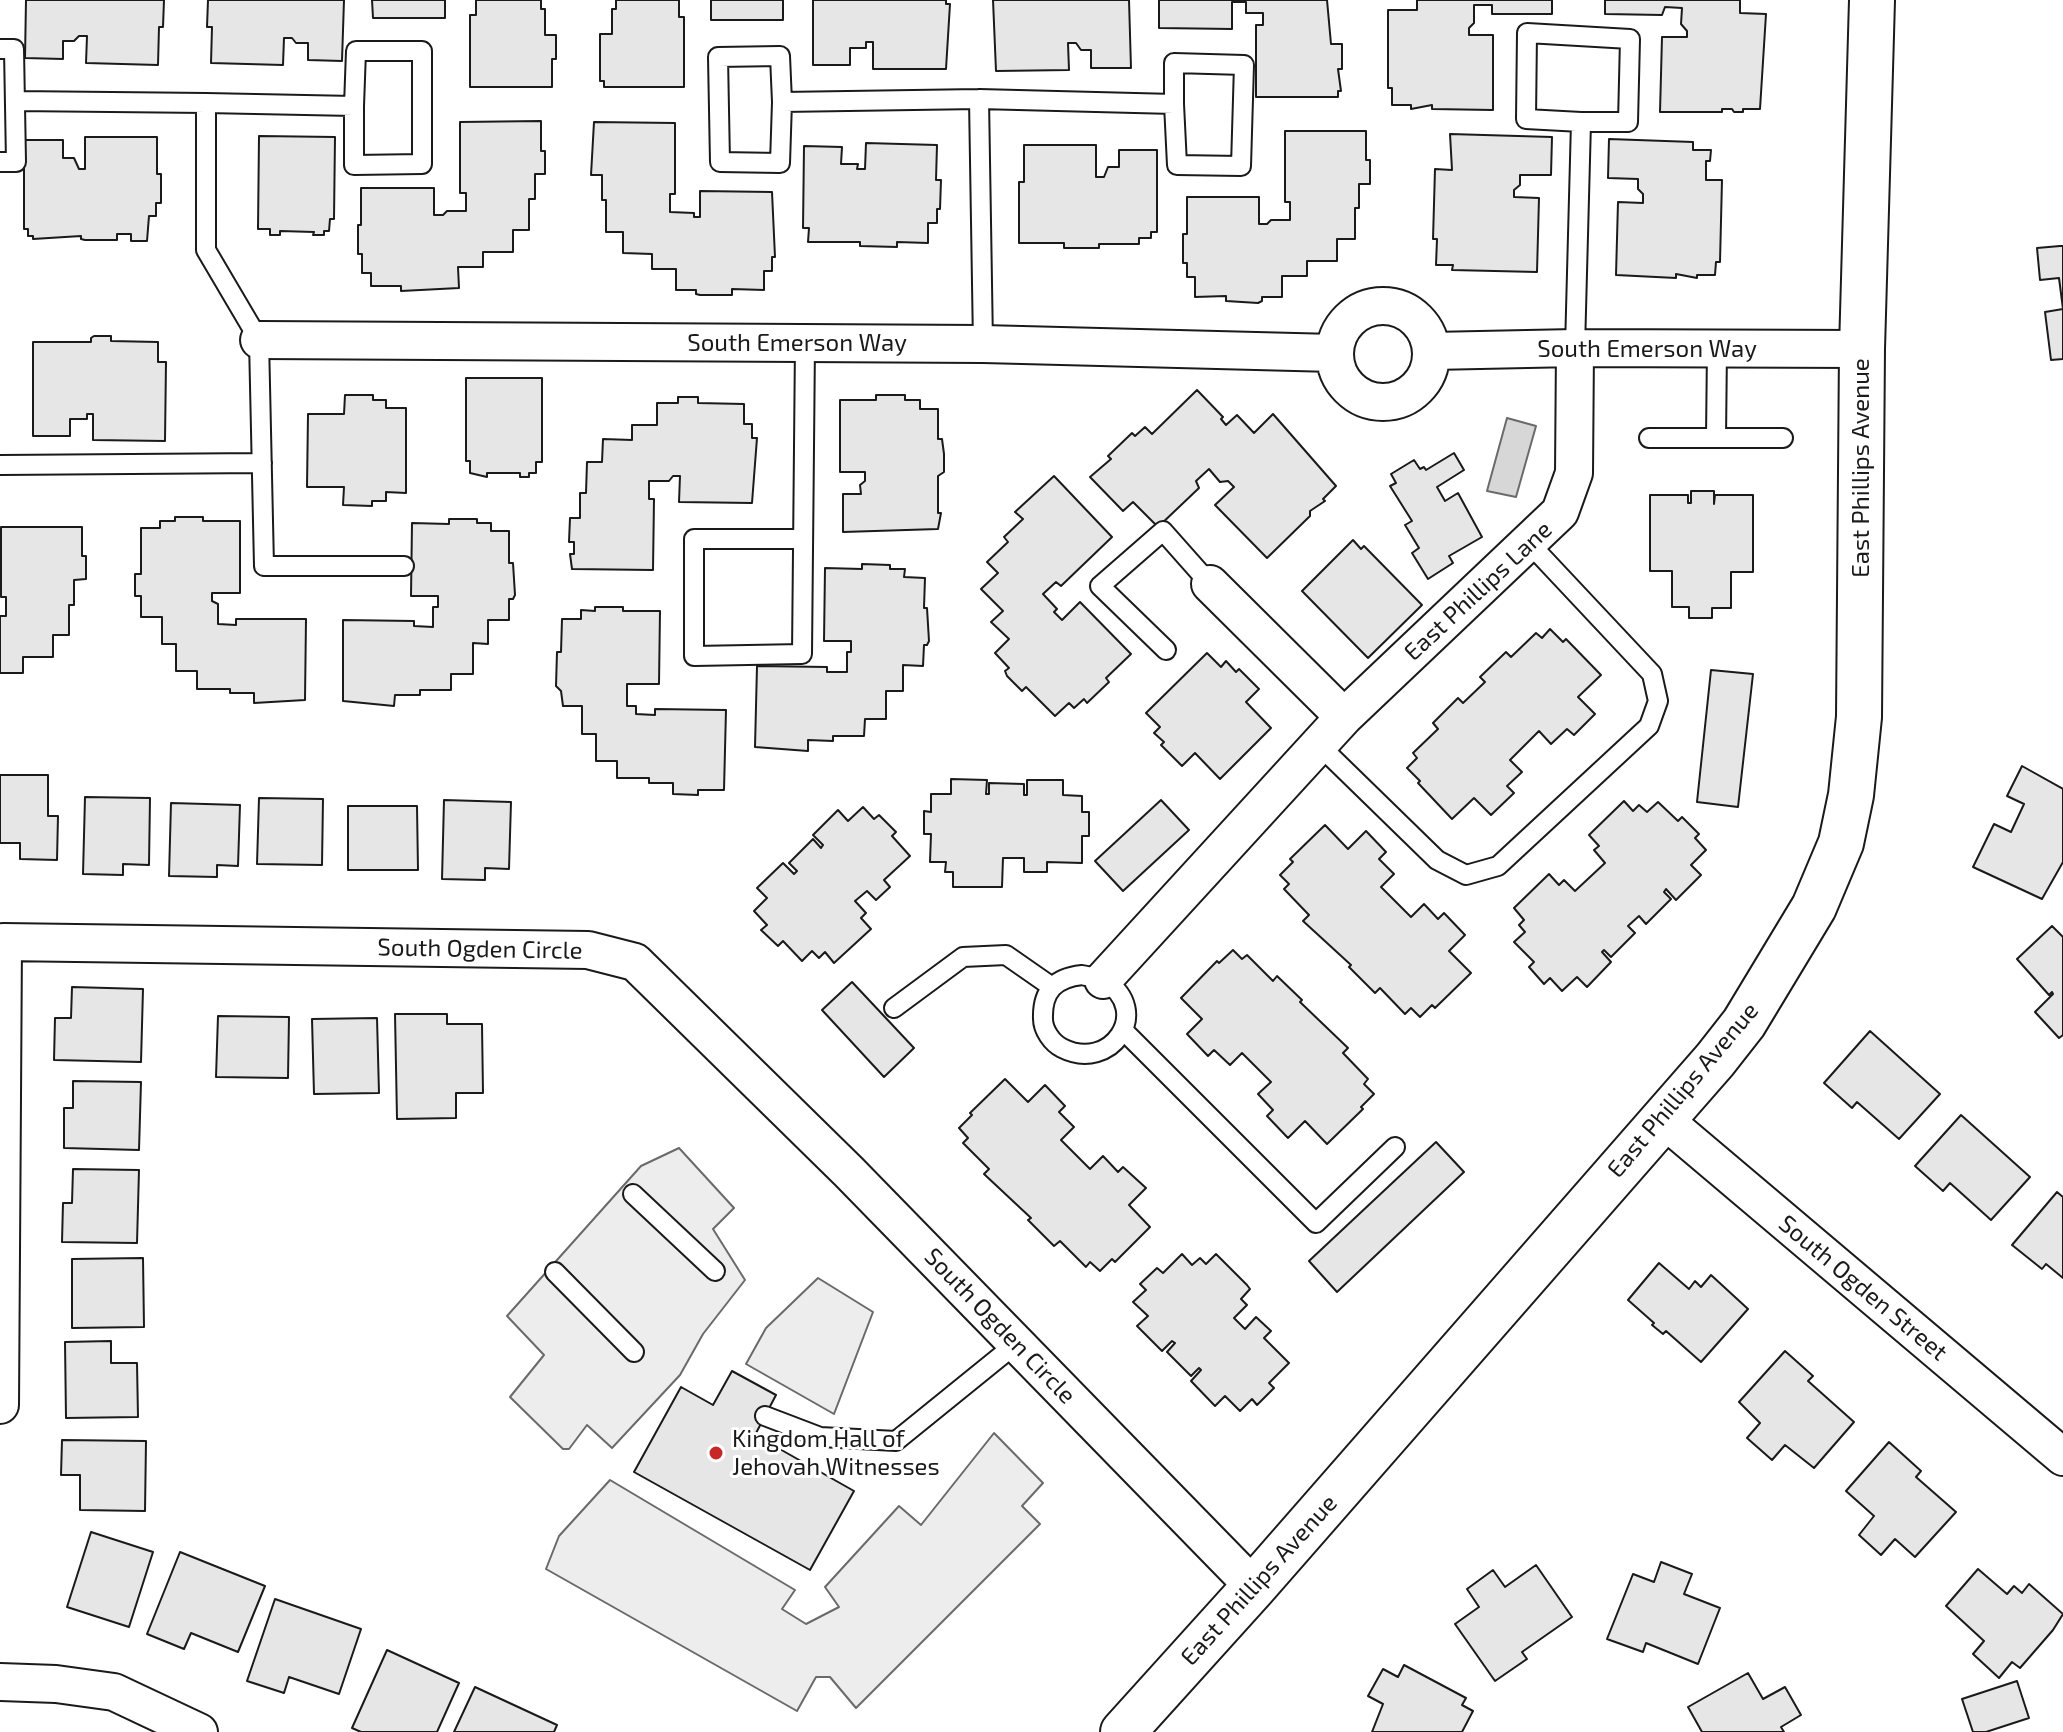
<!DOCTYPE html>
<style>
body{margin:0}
canvas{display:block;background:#fff}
</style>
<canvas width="2063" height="1732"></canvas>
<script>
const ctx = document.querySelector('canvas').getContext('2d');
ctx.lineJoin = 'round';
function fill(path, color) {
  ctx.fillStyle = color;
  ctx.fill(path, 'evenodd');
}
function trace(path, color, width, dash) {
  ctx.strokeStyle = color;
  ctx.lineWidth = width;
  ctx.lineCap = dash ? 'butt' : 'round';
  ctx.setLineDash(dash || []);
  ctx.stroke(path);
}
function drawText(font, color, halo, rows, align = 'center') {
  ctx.font = font + ' "Exo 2",sans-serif';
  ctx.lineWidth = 6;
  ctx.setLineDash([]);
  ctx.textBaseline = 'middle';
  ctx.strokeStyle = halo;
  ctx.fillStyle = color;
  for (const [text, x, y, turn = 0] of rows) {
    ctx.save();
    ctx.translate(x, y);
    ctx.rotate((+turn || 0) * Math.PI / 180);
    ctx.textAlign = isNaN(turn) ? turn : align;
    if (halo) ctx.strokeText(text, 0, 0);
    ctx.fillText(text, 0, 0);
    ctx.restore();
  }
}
const built = new Path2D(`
 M679,1148L734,1208L713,1229L745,1280L703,1334L680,1375L612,1448L587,1425L569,1449H563L510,1397L544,1355L507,1316L641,1166Z
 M818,1278L873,1312L834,1414L746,1364L766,1328Z
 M994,1433L1043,1483L1022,1506L1040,1524L856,1708L830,1677H816L797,1711L546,1569L559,1536L610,1480L795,1590L782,1609L806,1624L839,1607L825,1587L899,1506L921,1525Z`);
fill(built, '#ededed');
trace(built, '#6a6a6a', 2);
const water = new Path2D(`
 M1507,418L1536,426L1516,497L1487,491Z`);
fill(water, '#d7d7d7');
trace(water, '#6a6a6a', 2);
const building = new Path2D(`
 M26,0H164L163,27H159L158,65L86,63L87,36H79L74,41H63V59L25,58Z
 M208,0H344L342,61L308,60V43H296L292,38H284L283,65L211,63L212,27H207Z
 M372,0H445V18H373Z
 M476,0H541V9H545V35H556V59H552V87H470V15H476Z
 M616,0H679V17H684V87H604V81H600V34H612V9H616Z
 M711,0H783V20H711Z
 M813,0H946V4H950L946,69H873V42H866V48H850V65H813Z
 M993,0H1129L1131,68H1091V50H1081L1076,43H1068L1069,70L996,71Z
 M1159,0H1327L1331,44H1342V69H1338L1341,91H1338V97H1256V25H1263V13H1246V2H1232V29L1159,28Z
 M1417,0H1552V14H1492V5H1474V23L1469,28V35H1493V110L1432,109V105L1411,109V105H1392V88H1388V10H1417Z
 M1605,0H1740V13L1766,14L1760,109H1743V112H1734L1732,109H1722V112H1660L1662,37H1687V31L1681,24L1682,8L1665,7L1662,15L1605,14Z
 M541,121V151H545V174H535V199H529V230H513V252H483V267H458L459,288L401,291V286H371V273H362V254H358V225H361V188H434V215H443L447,211H466V193H460V122Z
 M594,122L675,123V194H670V212L694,213V217H700V191L772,192L775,257H772V271H764V290L732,289V295H700L696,294V290H676V269H652V254L623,253V232H606V200H602V175H591Z
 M1285,131H1366V160H1370V184H1359V208H1355V239H1337V261H1307V276H1282V297H1262V301L1258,303L1226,301V296L1195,297V277H1187V263H1183V234H1187V197H1259V224H1267L1271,220H1290V202H1285Z
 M1450,134L1552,137L1551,175H1520V185L1514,190V197L1539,198L1537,272L1452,270L1453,265H1436L1437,239H1433L1435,169L1452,170Z
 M259,136L335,137L334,219H330L329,231H324V235H313L314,232L280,231V235H270V229H258Z
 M85,137H157V174H161V203H156V216H149L147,241H131V234H117V240H85L81,239V236L33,239V236H28V229H24V140H63V158H74L79,169H85Z
 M1609,139L1693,142V150H1711L1710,161H1706V180H1722L1720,262H1716L1715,275H1697V278L1676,274V278L1616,275L1618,202L1643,203V194L1638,189V179L1608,178Z
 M866,143L937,145L936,180H941L940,209H937V223H928V243L897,242V247L860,246V242H808L809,228H803L804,146L842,147L841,164H858L857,169H865Z
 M1024,145H1096V177H1104L1108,167H1119V150H1157V232H1151V238H1139V244H1099V248H1064V243H1019V182H1024Z
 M2060,246H2063V359L2051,360L2045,312L2063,309L2059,278L2040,280L2037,248Z
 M94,336H111V341L158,342V362H166L165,441L93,440V414H87V419H70V436H33V342H91V338Z
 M466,378H542V462H536V473H529V477H520V473H487V477L470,473V461H466Z
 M1197,390L1223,417L1221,419L1226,425L1237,415L1254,433L1273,414L1336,486L1323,499L1325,501L1310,511V516L1267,558L1215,505L1234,487L1228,481L1220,482L1209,469L1196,481L1199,488L1158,527L1133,502L1123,511L1090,477L1111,459L1108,456L1132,433L1135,436L1145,427L1152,434Z
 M345,395H373V400H386V408H406V493L386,492V501H372V506L343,505L344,487H307L308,414H344Z
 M876,395H905V400H920V409H938V439H942L944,454V472L938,476V513H941L938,529L843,532V494H861L860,485L865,481V472H840V400H876Z
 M678,397H698V403L744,404V424H752V438H757L752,503L679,502L680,476H673L669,481H649V499H654L653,570L572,569L570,554H574V542H569L570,518H580V493H586L587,462H602L603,439L632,440V425H657V403H678Z
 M1454,453L1464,470L1437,487L1445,501L1458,493L1482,537L1449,556L1453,563L1428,579L1412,553L1419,548L1405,525L1412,521L1390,486L1396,483L1391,474L1414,460L1420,469L1424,467L1426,470Z
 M1054,476L1112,537L1061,586L1056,582L1043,594L1057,609L1054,612L1062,620L1080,602L1131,654L1106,678L1109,682L1087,703L1084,699L1074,708L1069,703L1055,716L1026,687L1022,691L1007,676L1005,671L1009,668L995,653L1009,639L991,622L1003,611L981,589L998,573L987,562L1008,542L1004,537L1023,519L1015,512Z
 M1691,491H1714V504L1715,495H1753V572H1731V608H1712V618H1689V607H1672V571H1650V495H1688V503H1691Z
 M175,517H203V521H240V593H212V601L218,604V624L236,625V619H306L305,700L254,703V693H230V689H197V671H176V644H162V617H141V596H135V574H141V528H160V521H175Z
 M449,519H477V523H491V531H509V563H513L515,595L513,599H509V620H488V644L473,643V674H451V690H420V695H395L394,706L343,701V620L414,621V626L433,627V607H438V596H411L412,523L449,524Z
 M1,527H82V556H86V579L74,580V605H69V635H53V657H23V673H0V616H6V597H1Z
 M1353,540L1361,549L1364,546L1422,605L1368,658L1302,591Z
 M862,564L890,565V569H905L904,577L925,578L924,608H927L929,641L927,645H924L923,666L903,665V691H886V719H865L864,736H833V741L808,740V751L755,747L757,666L827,667V672H847V652H851V641H824L825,568L862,569Z
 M595,607H623V611H660L659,684H627V706H636V714L655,715V709L726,710L724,790H698V795L673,794V783H649V778H617V761H596V734H582V706H563L561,691L556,686L557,652H561L562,619H581V610L595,611Z
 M1550,629L1563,642L1566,639L1601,675L1578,697L1595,714L1574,735L1567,729L1551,744L1539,731L1510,760L1522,772L1507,786L1514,793L1491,815L1474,798L1452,819L1418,783L1420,781L1407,768L1417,758L1413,753L1438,729L1433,723L1458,698L1463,703L1485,682L1480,677L1506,652L1511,657L1536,633L1542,638Z
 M1207,653L1221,667L1226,661L1236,672L1239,669L1259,689L1246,702L1271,728L1220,779L1195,753L1182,766L1161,745L1164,742L1154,733L1160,727L1146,713Z
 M1711,670L1753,674L1738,807L1697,802Z
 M2022,766L2063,789V862L2042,899L1973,867L1994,824L2011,832L2024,804L2007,796Z
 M0,775H48V816H58L57,860L20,859V843H0Z
 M951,779L987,780L986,794H989V783L1024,784V795H1027V780H1063V795L1082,796V812H1089V836H1082V863L1047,862V872H1024V858H1003L1002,887H953V872H945L946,862H930L931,834H924V811L931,812V794H951Z
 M85,797L150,798L149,865L123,864V875L83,874Z
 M259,798L323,799L322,865L257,864Z
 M444,800L511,802L509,869L485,868V880L442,879Z
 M1161,800L1189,830L1123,891L1095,861Z
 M1624,801L1633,811L1639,805L1647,812L1658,802L1678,821L1682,817L1699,834L1695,838L1706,850L1691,865L1701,875L1676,900L1666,889L1664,892L1671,899L1646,924L1639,916L1628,926L1635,933L1611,957L1604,950L1602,952L1611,962L1587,987L1577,977L1562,991L1550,978L1544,984L1529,967L1534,962L1514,942L1525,932L1519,925L1524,920L1514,908L1549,874L1559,885L1564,880L1575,891L1605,863L1594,850L1599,846L1589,835Z
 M171,803L240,805L238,866L217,865V877L169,876Z
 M348,806H417L418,870H348Z
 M863,807L874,819L879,815L896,832L892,836L910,856L884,880L890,887L876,900L867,891L855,901L866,913L861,918L871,929L834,963L825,952L819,958L812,951L802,961L783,941L778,946L761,930L767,925L754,911L767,898L757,888L783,863L794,874L797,871L789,863L813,839L821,848L823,845L813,835L838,810L848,821Z
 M1325,825L1348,849L1366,831L1386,852L1379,859L1394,874L1381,887L1411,917L1424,904L1438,919L1444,913L1465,935L1449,951L1471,973L1435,1008L1432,1005L1420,1017L1411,1008L1405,1014L1380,988L1375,993L1349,967L1351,965L1303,921L1309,915L1284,889L1289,884L1280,875L1293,862L1290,859Z
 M2052,926L2063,937V1035L2059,1038L2035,1012L2053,994L2052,992L2049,995L2017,959Z
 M1233,950L1242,959L1247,955L1273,981L1277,976L1302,1000L1300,1002L1348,1048L1343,1053L1368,1079L1364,1084L1374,1094L1361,1107L1363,1109L1327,1144L1305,1121L1288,1138L1267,1116L1273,1110L1258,1094L1271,1082L1242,1053L1230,1065L1214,1050L1208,1056L1187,1034L1202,1019L1181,998L1217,961L1219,963Z
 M852,982L914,1048L884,1077L822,1010Z
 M72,987L143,989L141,1062L54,1060L55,1018H71Z
 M395,1014H447V1024H482L483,1093H456V1118L397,1119Z
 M218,1016L289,1017L288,1078L216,1077Z
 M377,1018L379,1093L314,1094L312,1019Z
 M1870,1031L1940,1094L1899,1139L1857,1102L1852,1108L1824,1083Z
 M1005,1079L1028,1102L1045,1085L1065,1106L1059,1112L1074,1127L1061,1140L1090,1169L1103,1156L1118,1172L1123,1167L1146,1188L1129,1205L1150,1227L1115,1262L1112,1259L1100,1271L1090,1262L1086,1267L1060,1241L1054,1246L1028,1220L1031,1218L984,1174L989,1169L963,1143L968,1138L959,1128L972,1115L970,1113Z
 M73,1081L141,1082L139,1150L64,1148V1108H73Z
 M1961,1115L2030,1177L1991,1220L1950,1183L1943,1191L1915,1166Z
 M1436,1142L1464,1172L1337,1292L1309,1261Z
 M73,1169L139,1170L137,1243L62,1242L63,1203H72Z
 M2057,1192L2063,1197V1278L2046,1264L2042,1269L2012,1245Z
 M1182,1254L1192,1265L1200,1258L1206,1264L1216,1254L1247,1285L1250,1289L1241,1299L1247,1305L1234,1318L1245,1329L1256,1317L1271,1331L1264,1338L1289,1363L1269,1383L1274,1388L1257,1405L1252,1399L1240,1411L1225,1396L1215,1406L1191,1381L1201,1370L1199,1368L1191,1376L1167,1352L1175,1343L1172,1341L1162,1351L1137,1326L1148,1316L1133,1302L1146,1290L1140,1284L1157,1268L1163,1273Z
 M143,1258L144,1327L72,1328V1259Z
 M1659,1263L1689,1289L1695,1281L1701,1287L1711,1275L1748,1309L1701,1362L1666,1331L1663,1334L1652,1325L1654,1323L1628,1300Z
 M111,1341V1363H137L138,1417L66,1418L65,1342Z
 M1785,1351L1813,1376L1808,1381L1854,1422L1814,1468L1785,1445L1772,1460L1747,1438L1760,1423L1739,1402Z
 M732,1371L776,1395L755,1435L854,1491L810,1570L634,1472L681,1387L713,1405Z
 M62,1440L146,1441L145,1511L80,1510V1475H61Z
 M1889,1442L1921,1471L1916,1477L1956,1512L1915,1557L1895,1539L1881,1555L1859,1535L1874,1516L1846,1491Z
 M91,1532L153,1552L129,1627L67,1607Z
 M180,1552L265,1586L238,1652L191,1633L184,1649L147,1634Z
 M1661,1562L1692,1574L1684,1594L1720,1608L1698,1664L1646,1643L1643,1652L1607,1639L1633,1574L1654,1582Z
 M1536,1565L1572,1617L1522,1652L1527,1659L1495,1681L1455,1624L1479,1607L1467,1589L1493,1570L1505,1587Z
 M1978,1569L2007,1594L2014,1586L2022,1593L2029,1584L2063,1614L2053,1630L2020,1668L2012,1662L1999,1678L1973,1654L1984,1641L1946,1606Z
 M275,1599L361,1629L339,1694L289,1677L284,1693L247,1681Z
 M387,1650L459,1683L437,1732H361L352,1728Z
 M1404,1665L1466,1698L1462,1705L1473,1711L1462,1732H1372L1383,1704L1368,1696L1383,1669L1398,1677Z
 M1748,1673L1763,1699L1785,1687L1801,1715L1781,1727L1784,1732H1702L1688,1707Z
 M2017,1681L2029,1718L1986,1732H1973L1962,1699Z
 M475,1687L557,1725L554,1732H454Z`);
fill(building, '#e6e6e6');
trace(building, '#1a1a1a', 2);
const lane = new Path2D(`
 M0,49H14L16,162H0
 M16,101L206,103
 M782,102L780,56L718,57L720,162L780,163L782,102L979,99
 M354,106L356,51H422V164L354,165V106L206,103V250L259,340L264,566H404
 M983,344L979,99L1174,104L1177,165L1241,166L1244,65L1174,63V104
 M1575,348L1581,122H1628L1630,39L1527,33L1526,119L1581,122
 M1717,348L1716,438H1783
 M1649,438H1716
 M0,465L262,463
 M803,539H694V656L802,654L805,343
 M1166,650L1100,586L1163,531L1210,584
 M1318,744L1437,860L1466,875L1498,866L1649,726L1658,701L1652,674L1529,543
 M1082,975C1089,977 1099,977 1105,981C1153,1011 1111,1073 1062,1048C1052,1043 1043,1030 1043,1019C1042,991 1055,978 1082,975Z
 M894,1008L963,957L1006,955L1052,987
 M1124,1031L1316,1223L1395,1147
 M633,1194L715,1271
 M555,1272L634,1352
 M765,1416L820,1437L896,1441L1017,1343`);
const street = new Path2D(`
 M1335 354a48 48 0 1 1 96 0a48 48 0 1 1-96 0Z
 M259,340L983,344L1334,353
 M1432,351L1575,348L1862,349
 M1210,584L1344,717
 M1103,980L1344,717L1560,512L1574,473L1575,348
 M1662,1118L2063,1457
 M0,1405L3,942L588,950L635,962L849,1172L1254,1587
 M0,1682L56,1684L114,1692L199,1732`);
const secondary = new Path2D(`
 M1123,1732L1254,1587L1715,1060L1744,1023L1814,907L1841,843L1851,795L1859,717L1862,349L1872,0`);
trace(lane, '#1a1a1a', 22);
trace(street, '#1a1a1a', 40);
trace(secondary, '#1a1a1a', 48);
trace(lane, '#fff', 18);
trace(street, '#fff', 36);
trace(secondary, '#fff', 44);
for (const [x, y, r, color] of [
 [716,1453,8,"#c62828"]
]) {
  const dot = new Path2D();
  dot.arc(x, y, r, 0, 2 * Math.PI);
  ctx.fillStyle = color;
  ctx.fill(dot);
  trace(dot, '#fff', 3);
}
drawText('24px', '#1a1a1a', '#fff', [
 ["South Emerson Way",797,343],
 ["South Emerson Way",1647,349],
 ["East Phillips Avenue",1861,468,-90],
 ["East Phillips Lane",1478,591,-43],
 ["South Ogden Circle",480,949,1],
 ["East Phillips Avenue",1683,1090,-50],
 ["South Ogden Street",1863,1288,40],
 ["South Ogden Circle",1000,1326,46],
 ["East Phillips Avenue",1259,1580,-48]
]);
drawText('24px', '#1a1a1a', '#fff', [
 ["Kingdom Hall of",732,1439],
 ["Jehovah Witnesses",732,1467]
], 'left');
</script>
